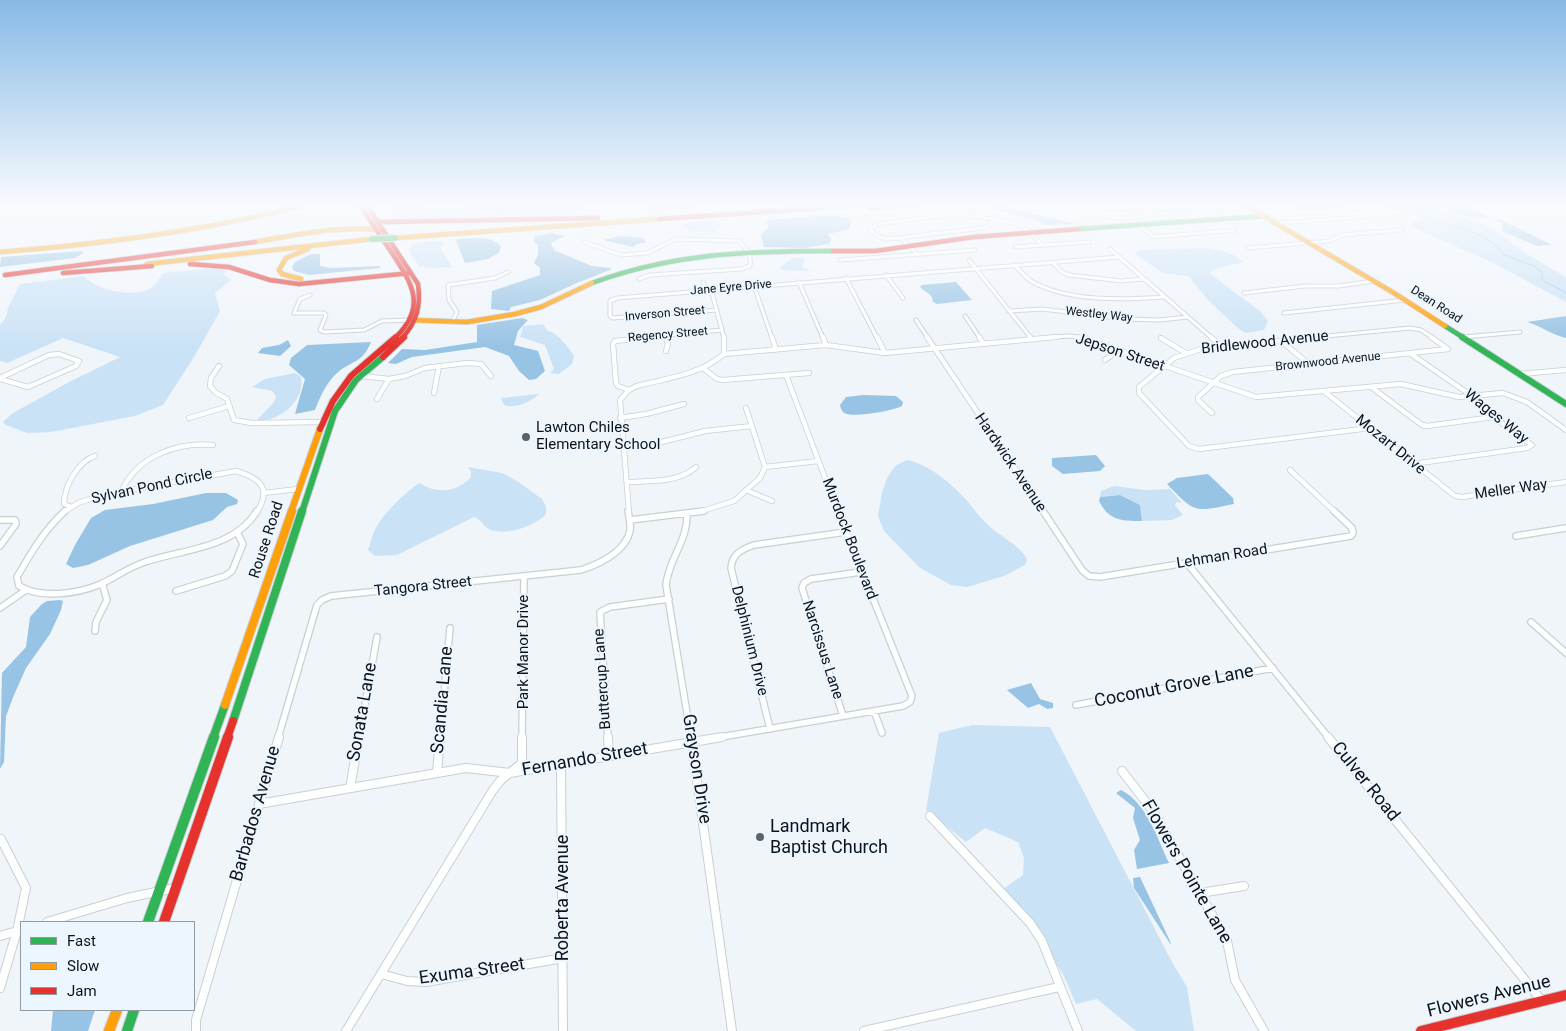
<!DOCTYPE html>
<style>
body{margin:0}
#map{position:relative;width:1566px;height:1031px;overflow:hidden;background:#f0f5fa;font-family:Roboto,sans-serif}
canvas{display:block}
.legend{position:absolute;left:20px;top:921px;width:175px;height:90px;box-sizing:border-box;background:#ebf6ff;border:1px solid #929ba3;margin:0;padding:6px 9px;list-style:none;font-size:15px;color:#0d1318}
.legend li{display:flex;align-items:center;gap:10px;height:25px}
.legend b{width:25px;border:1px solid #929ba3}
</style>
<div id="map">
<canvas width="1566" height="1031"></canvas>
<ul class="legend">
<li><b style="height:6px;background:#30b455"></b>Fast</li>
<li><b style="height:6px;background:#ff9f0a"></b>Slow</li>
<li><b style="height:6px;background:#e5322d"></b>Jam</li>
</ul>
</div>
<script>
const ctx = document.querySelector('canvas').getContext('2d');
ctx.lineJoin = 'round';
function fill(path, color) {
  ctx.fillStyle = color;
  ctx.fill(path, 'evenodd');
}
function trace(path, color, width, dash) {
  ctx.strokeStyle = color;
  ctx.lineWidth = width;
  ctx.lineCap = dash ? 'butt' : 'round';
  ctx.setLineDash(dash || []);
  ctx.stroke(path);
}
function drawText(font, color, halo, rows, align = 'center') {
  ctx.font = font + ' Roboto,sans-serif';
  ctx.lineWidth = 4;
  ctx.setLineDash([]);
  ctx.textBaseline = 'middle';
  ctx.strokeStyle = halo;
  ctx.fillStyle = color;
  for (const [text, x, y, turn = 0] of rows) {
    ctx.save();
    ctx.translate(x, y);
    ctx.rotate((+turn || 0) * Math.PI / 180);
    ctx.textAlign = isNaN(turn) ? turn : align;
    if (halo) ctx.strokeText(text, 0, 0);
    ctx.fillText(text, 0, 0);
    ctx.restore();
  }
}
fill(new Path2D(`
 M389,204H427L426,209L513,204H593L570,214L399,219Z
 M644,204H700L701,206L686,209L652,211Z
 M1367,204H1428L1456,214L1491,228L1530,256L1566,277V302L1491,262L1412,227L1413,221L1424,220L1413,214Z
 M718,220L717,222L721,226L714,233L690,231L681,224Z
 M433,241L443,242L441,249L452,267L429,268L419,266L409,251L412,244Z
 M1205,248C1217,249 1236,253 1243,262L1240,263L1218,268L1209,273L1260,311L1268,321L1264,330L1246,333L1240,330L1209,301L1188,276L1163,273L1135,254L1138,251L1144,250Z
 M792,258H804L803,269H810L806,271L781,270L780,267Z
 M218,268H225L226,271L224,275L231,280L215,293L220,311L194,357L163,405L135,416L51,432L27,433L6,425L3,422L13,413L69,382L120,357L63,338L7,363L0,361V325L6,317L8,308L20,284L84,276C96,290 131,297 147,290C155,287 159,279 163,273Z
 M543,324L548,331C557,332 569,348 574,356L572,364L559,374L550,373L554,369L545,345L520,337L523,326Z
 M295,373L301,377C306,400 279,423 257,420L274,402L276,396L272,391L252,387L265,379Z
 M539,394C531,402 515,409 504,405L501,398Z
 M907,460C931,465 954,486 969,503C975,510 980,518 987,524C1000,537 1018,543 1027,559L1025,565L1004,576L967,587L951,585L920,568L884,531L878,516L882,493L887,478L895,466Z
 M468,467L502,473L517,481L542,499L546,506V514C535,526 505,537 489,529C482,526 483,520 474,517L397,555L375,556L368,550C370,544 372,537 374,532C381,515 405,493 419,483C437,494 456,493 471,477V472Z
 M1114,486L1145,490L1170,489L1182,503L1176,502L1175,505L1183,515L1172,520L1142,521L1140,505L1120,495L1100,497L1101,491Z
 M972,725L1050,727L1172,962L1187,987L1194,1031H1136L1097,999L1076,1004L1064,976L1014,899L1003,889L1023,875L1024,858L1018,842L985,828L966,842L926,810L939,733Z`), '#cae2f6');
fill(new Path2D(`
 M991,204H993L1077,224L1046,225L1030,218L995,210Z
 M1262,204H1351L1356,206L1302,211L1290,205L1266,207Z
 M1440,204H1464L1487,216C1474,221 1450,213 1440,204Z
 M830,215L848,218L851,221L849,229L828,234L831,240L829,244L804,248L764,247L761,236L769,226L765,220Z
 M1494,219H1499L1552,245L1537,246L1502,231L1503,224Z
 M552,233L565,236L551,243L554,250L592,266L611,268L610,270L579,282L540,300L511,307L509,311L491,309L492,291L540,275V268L534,263L538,255V245L534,242V236Z
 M620,236L643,238L646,243L637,244L633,247L603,240Z
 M472,238C483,238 493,238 501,246L499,253L488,259L465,263L456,241L458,239Z
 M82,251L83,253L75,258L0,267L1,257Z
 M311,254H320V266L331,268L380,266V268L309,275L294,271L292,267L295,262Z
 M956,282L972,300L937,304L933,302C932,292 925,293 920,287L922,285Z
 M1566,316V338C1552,335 1541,326 1527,322Z
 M522,318L528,320L518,331L514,345L538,351L545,371L536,379L529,380L519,371L509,356L485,347L412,357L396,364L388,363L402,349L425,350L477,342V325Z
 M288,340L291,346L280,356L258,353L262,348L279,345Z
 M371,342C362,364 352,360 337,373C326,383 320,397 315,410L295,414L305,379L289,365L291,358L307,345Z
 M864,395L896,396L903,402L902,406C893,411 856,417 847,414C842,413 841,409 840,405L846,397Z
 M1096,455L1105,466L1100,471L1063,474L1052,466V458Z
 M1208,474L1233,498L1234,504C1194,512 1196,514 1167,484L1177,478Z
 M206,493H226L238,500L237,504L227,507L213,520L130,546L88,565L73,568L66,564L75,545L91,518L105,510L153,504Z
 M1120,495L1140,505L1142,521C1122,521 1109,521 1099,501L1100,497Z
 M60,600L63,601L61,610L50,634L26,668L14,695L6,716L4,762L0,769L2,673L26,647L30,617L42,604L47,601Z
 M1031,683L1040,699L1053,703V708L1047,709L1039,704L1028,708L1007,690Z
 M1121,790C1147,803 1157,838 1169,863L1137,869L1134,850L1140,840L1133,818L1135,808L1116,793Z
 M1140,877L1170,941L1171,945L1134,888L1133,878Z
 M53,1010H95L88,1031H51Z`), '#97c3e4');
trace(new Path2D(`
 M1409,204C1411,207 1413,212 1415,214C1422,220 1433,221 1442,223C1460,228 1495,237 1504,255L1534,266L1542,272V279L1544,281L1566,293`), '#97c3e4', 1);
const streetFar3 = new Path2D(`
 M1126,204L1140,216
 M1178,204L1185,211L1134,217L1133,220L1154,237L1235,230
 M1212,204L1220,210
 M957,214L994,219L990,225L983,228L888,239L879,237L870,230L877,224Z
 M1105,217L1132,218
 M994,219C1022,223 1024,226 1043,246
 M1278,223L1373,216
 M900,237L918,255
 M584,242L621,255L647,253L676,239L739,241C745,247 752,257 750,266L741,269L650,275L639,279
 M1015,247L1089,242
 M1248,248L1329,241L1343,235L1402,230
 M1110,249L1212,338
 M840,260L975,250
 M969,260L1031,338
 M1052,262L1062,272L1069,275L1121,281L1144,279
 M1014,265C1020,270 1025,277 1031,281C1067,302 1125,300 1165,297
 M886,275L903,298
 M846,278L877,338
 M703,282L705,288L712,293L724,338
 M799,282L823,338
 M754,286L772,338
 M1244,293L1305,286H1339L1373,281
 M310,295L300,299L294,313H324L326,315L320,330L324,332L364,330L382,321L410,320
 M717,310L613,318L610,316V301L617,298L1119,257
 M1009,311L1042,309L1125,319L1159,320L1188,317
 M1284,313L1405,300
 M965,316L980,338
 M916,320L928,338
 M452,322L457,312L449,300L448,285L495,278L508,272
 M666,335L667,338
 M1464,337L1520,332
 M639,338L722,330
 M1042,338L1069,336L1087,338
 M1306,338L1410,328L1421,330L1433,338`);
const streetFar2 = new Path2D(`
 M772,337L776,350
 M823,337L826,345
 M877,337L885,353
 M927,337L1044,512
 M979,337L984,344
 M1030,337L1031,339
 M1080,337L1256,397L1401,384L1459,397L1503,393L1527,402L1566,430
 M1211,337L1221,346
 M1318,337L1201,349L1174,358L1139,387V393L1189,446L1199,449L1370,428
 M1431,337L1448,349
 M1161,338L1186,353
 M1281,341L1309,364
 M666,351L668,344L666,337
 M724,354L826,345L885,353L1056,337
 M1411,354L1472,396L1484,410L1532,445L1527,448L1413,464
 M1105,360L1118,350
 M219,366L211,378L210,386L215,392L227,399L234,420L252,423L322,422
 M703,368L717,379L722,380L809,373
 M1520,374L1566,370
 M353,375L389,379L405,376L425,368L467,363L481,364L491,376
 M786,375L838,512
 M0,378L49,355L59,354L79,361L76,366L28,387L0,379
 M1371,387L1422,425L1427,426L1493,417
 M629,390L618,386L616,383L613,344L615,341L652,337
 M1325,392L1455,496L1462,497L1566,482
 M434,393L439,366
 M377,399L389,379
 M746,408L765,467
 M1212,413L1198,400V397L1221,376L1233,372L1448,349
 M189,418L229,406
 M620,418L646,414L684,404
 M623,447L654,444L705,431L752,426
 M765,467L818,461
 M1290,470L1335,512
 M627,482C649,481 679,483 696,467
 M122,490C138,456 177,442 213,445
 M746,490L772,501
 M264,493L298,489
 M71,507L64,504C64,487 78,461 95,456
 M64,512L78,503L102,495L236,471C260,478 272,488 257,512
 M629,512L620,400L629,390L637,386C667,378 700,375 724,354V337
 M699,512L734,501L760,478L765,467`);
const streetFar1 = new Path2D(`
 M65,511C44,530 31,553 17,577L19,586C42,599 77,594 101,584C116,577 129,567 145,562C183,549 234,549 257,511
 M1043,511L1082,570L1089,576L1100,577L1351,536L1353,533L1352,528L1334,511
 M687,513C688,542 669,557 666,585L691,738
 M0,520H15L16,524L0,546
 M630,520L704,511
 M1516,536L1566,528
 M1187,563L1329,738
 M176,591L225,576L232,571L243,544L237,532
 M0,608L26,590
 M1531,622L1566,653
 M95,631L96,622L107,600L102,583
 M1076,705L1273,668
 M874,711L882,733
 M843,716L802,588L804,583L811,579L861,572
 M770,729L731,568C732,554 742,549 754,545L846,532
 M278,738L317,605L322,600L331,596L581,570C599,564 625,552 630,531C631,525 629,517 628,511
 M359,738L377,637
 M440,738L450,628
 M522,738L524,576
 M608,738L600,612L610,607L669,599
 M715,738L903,706L910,702L912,696L838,511`);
const street = new Path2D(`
 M608,737L609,756
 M691,737L732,1031
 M1328,737L1542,1001
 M561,764L563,1031
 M1122,771L1153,811L1227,941L1235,980L1264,1031
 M437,772L440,737
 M350,788L359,737
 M259,804L466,768L510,773L722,737
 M930,816L1030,923L1042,941L1078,1031
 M1200,893L1244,886
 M47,922L127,898L175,888
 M0,936L21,930
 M381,974L407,981L426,982L563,958
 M0,988L17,931L26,888L1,839
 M196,1031V1020L279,737
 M346,1031L493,790L501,780L522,763V737
 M864,1031L1059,987`);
const fastFar3 = new Path2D(`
 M870,208L918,204
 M1079,229L1265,216
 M592,283C674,253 747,251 833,251
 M1445,326L1464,338`);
const fastFar2 = new Path2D(`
 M1462,337L1566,404
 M302,512L335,411L356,380L383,357`);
const fastFar1 = new Path2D(`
 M233,721L302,511
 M213,738L225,705`);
const fast = new Path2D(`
 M148,922L214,737
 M127,1031L134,1010`);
const slowFar3 = new Path2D(`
 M1243,204L1394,293L1445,326
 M395,238L659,219
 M255,242C297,235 340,225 383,230
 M0,252C104,244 207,231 308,204
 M147,264L372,239
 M301,279L282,274L279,270L286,258L308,249
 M410,320L467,322L515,314L541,307L592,283`);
const slowFar2 = new Path2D(`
 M291,512L320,429`);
const slowFar1 = new Path2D(`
 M225,705L292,511`);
const slow = new Path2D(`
 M109,1031L117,1010`);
const jamFar3 = new Path2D(`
 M359,204C370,220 381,237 392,253C413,285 427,307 395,338
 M366,204L418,284C421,306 417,322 402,338
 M659,219L875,204
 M378,222L598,218
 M833,251H875L974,237L1079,229
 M190,264L229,267L270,280L299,284L411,273
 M63,273L152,266
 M5,275L255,242`);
const jamFar2 = new Path2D(`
 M383,357L404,337
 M320,429L333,401L351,376L396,337`);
const jamFar1 = new Path2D(`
 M227,738L233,721`);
const jam = new Path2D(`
 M164,922L228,737
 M1421,1031L1566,995`);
trace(streetFar3, '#cacfd4', 5);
trace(streetFar2, '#cacfd4', 6);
trace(streetFar1, '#cacfd4', 8);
trace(street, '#cacfd4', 10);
trace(fastFar3, '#cacfd4', 6);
trace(fastFar2, '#cacfd4', 8);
trace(fastFar1, '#cacfd4', 10);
trace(fast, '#cacfd4', 12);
trace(slowFar3, '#cacfd4', 6);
trace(slowFar2, '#cacfd4', 8);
trace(slowFar1, '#cacfd4', 10);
trace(slow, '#cacfd4', 12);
trace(jamFar3, '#cacfd4', 6);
trace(jamFar2, '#cacfd4', 8);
trace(jamFar1, '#cacfd4', 10);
trace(jam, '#cacfd4', 12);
trace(streetFar3, '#fdfefe', 3);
trace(streetFar2, '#fdfefe', 4.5);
trace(streetFar1, '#fdfefe', 5.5);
trace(street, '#fdfefe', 8);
trace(fastFar3, '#30b455', 4.5);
trace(fastFar2, '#30b455', 6);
trace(fastFar1, '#30b455', 8);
trace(fast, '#30b455', 10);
trace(slowFar3, '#ff9f0a', 4.5);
trace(slowFar2, '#ff9f0a', 6);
trace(slowFar1, '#ff9f0a', 8);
trace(slow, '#ff9f0a', 10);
trace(jamFar3, '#e5322d', 4.5);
trace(jamFar2, '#e5322d', 6);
trace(jamFar1, '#e5322d', 8);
trace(jam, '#e5322d', 10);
const fastBridge = new Path2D(`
 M372,239L395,238`);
trace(fastBridge, '#ced0d4', 8, []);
trace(fastBridge, '#30b455', 5.5);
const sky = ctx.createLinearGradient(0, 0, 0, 348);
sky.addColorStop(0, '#87bae6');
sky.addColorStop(0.59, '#f8fafd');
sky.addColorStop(1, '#f8fafd00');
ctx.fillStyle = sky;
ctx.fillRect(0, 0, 1566, 348);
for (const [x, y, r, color] of [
 [526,437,5,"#5c6267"],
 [760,837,5,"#5c6267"]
]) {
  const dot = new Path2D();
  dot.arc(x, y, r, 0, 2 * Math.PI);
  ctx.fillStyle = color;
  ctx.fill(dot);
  trace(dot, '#ebf6ff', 2);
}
drawText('12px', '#0d1318', '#ebf6ff', [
 ["Jane Eyre Drive",731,288,-5],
 ["Dean Road",1436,305,33],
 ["Inverson Street",665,314,-5],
 ["Westley Way",1099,315,6],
 ["Regency Street",668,335,-5],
 ["Brownwood Avenue",1328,362,-6]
]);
drawText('15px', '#0d1318', '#ebf6ff', [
 ["Bridlewood Avenue",1265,343,-6],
 ["Jepson Street",1120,353,18],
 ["Wages Way",1496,417,39],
 ["Mozart Drive",1390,445,39],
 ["Hardwick Avenue",1010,463,56],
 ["Sylvan Pond Circle",152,487,-12],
 ["Meller Way",1511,490,-8],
 ["Murdock Boulevard",849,539,69],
 ["Rouse Road",267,540,-72],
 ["Lehman Road",1222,557,-9],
 ["Tangora Street",423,587,-6],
 ["Delphinium Drive",749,641,76],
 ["Narcissus Lane",822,650,72],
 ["Park Manor Drive",524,652,-90],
 ["Buttercup Lane",603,679,-94]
]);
drawText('15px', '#0d1318', '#ebf6ff', [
 ["Lawton Chiles",536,428],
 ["Elementary School",536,445]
], 'left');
drawText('18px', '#0d1318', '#ebf6ff', [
 ["Coconut Grove Lane",1174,687,-11],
 ["Scandia Lane",443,700,-85],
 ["Sonata Lane",363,712,-80],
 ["Fernando Street",585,760,-10],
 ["Grayson Drive",696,769,81],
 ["Culver Road",1365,782,51],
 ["Barbados Avenue",256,814,-74],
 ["Flowers Pointe Lane",1186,872,60],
 ["Roberta Avenue",563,898,-90],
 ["Exuma Street",472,972,-8],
 ["Flowers Avenue",1489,997,-14]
]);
drawText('18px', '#0d1318', '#ebf6ff', [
 ["Landmark",770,827],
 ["Baptist Church",770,848]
], 'left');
</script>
